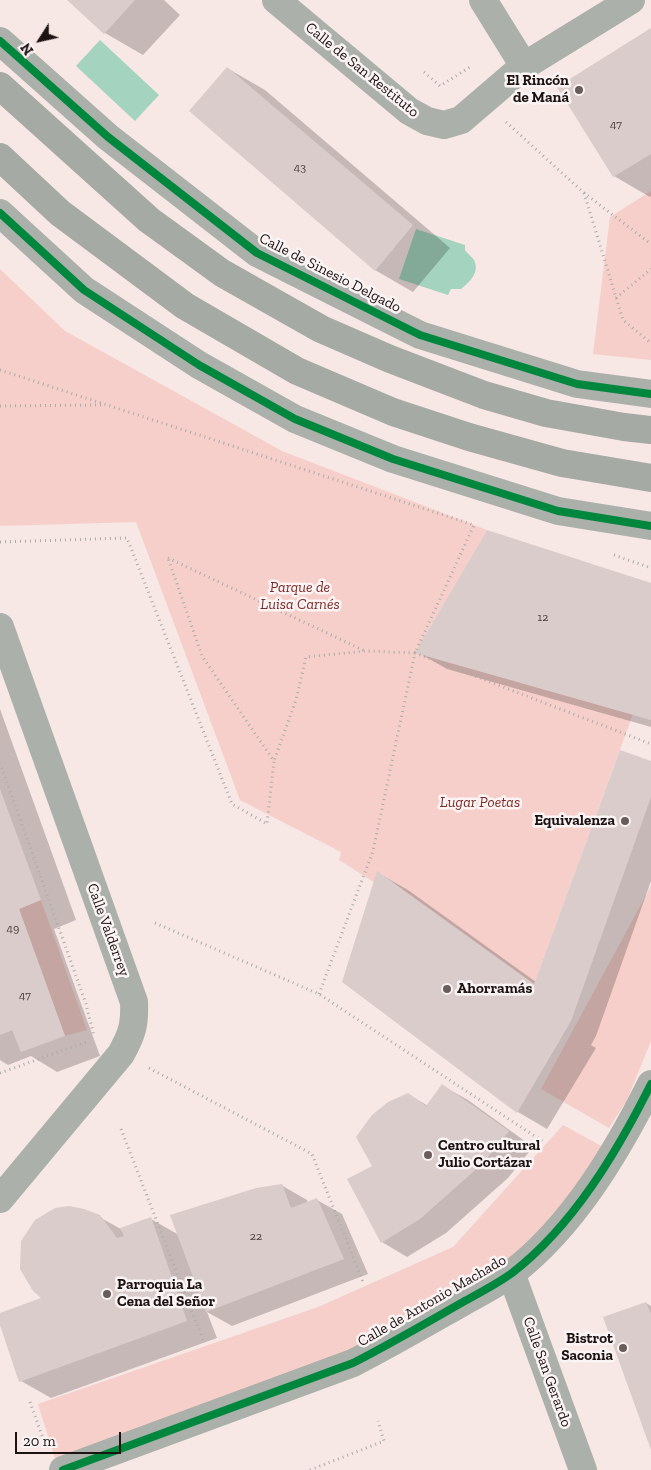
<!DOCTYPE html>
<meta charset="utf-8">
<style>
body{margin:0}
#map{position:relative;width:651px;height:1470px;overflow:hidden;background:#f7e7e5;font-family:"Zilla Slab",serif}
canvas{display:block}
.north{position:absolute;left:15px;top:15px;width:50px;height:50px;-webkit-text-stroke:4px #fbf4f4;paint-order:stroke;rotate:235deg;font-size:14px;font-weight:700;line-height:20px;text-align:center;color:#1d1312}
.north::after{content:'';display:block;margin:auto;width:18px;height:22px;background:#1d1312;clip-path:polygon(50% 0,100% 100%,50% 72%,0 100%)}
.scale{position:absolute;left:15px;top:1432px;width:106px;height:22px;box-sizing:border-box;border:2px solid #1d1312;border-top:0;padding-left:6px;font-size:15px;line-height:18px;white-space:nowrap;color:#1d1312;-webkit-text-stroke:4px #fbf4f4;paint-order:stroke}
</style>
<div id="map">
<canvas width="651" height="1470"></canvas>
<div class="north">N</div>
<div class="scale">20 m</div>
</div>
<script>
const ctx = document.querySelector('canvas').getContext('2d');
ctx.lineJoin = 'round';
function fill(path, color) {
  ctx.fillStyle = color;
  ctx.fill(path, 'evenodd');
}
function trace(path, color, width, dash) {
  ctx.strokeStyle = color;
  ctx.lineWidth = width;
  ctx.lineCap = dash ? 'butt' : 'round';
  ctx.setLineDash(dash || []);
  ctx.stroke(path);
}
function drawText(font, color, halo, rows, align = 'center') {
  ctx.font = font + ' "Zilla Slab",serif';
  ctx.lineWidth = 5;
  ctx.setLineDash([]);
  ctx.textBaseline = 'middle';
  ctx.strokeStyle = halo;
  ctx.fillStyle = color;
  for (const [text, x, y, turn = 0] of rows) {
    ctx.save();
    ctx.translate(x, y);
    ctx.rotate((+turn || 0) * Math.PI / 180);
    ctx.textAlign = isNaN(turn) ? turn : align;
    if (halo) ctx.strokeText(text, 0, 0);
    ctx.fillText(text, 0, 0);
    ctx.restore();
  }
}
fill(new Path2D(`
 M651,191V360L593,354L610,217Z
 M0,269L65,331L282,451L487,530L416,652L633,714L534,984L339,860L341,852L240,800L136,522L0,526Z
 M651,886V1041L627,1100L609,1128L541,1089Z
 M41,900L87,1030L65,1036L19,909Z
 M563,1125L605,1148L559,1211L510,1265L353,1352L57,1465L38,1404L318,1307L453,1247Z`), '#f6cfca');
fill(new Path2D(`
 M100,40L159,95L135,121L76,66Z
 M416,229L465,245V250C467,253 472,257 474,260C480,272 470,282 461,289H451L448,295L399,279Z`), '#a4d4c0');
fill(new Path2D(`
 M69,0H164L180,15L143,55L105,33Z
 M651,30V196L650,197L614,176Z
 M227,68L265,90L450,248L413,292L375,270Z
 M651,584V727L447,669L417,652Z
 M0,709L76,920L54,929L100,1056L57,1072L31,1056L8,1065L0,1060Z
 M651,763V881L596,1036L591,1045L596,1048L547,1129L518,1112L378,873L408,890L536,982Z
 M443,1086L468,1100L533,1147L508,1178L446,1233L407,1257L382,1242L373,1167L408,1094L428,1106Z
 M281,1185L307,1200L308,1203L317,1200L342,1214L368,1274L232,1326L207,1312L217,1338L51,1398L21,1381L0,1321V1315L43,1298L99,1217L121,1229L151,1219L179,1235Z
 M646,1303L651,1306V1447Z`), '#0003');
fill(new Path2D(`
 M67,0H135L104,34Z
 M651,28V154L613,177L557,87Z
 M227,67L413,225L375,271L189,111Z
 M487,530L651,583V720L415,653Z
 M620,750L651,761V797L571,1021L517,1113L342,982L377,871L534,984Z
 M0,789L41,900L19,909L65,1036L21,1052L12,1030L0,1035Z
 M442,1084L509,1131L482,1164L420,1219L381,1243L347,1179L372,1166L356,1137L372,1115L388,1102L408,1093L426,1106Z
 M282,1184L291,1208L317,1198L344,1259L206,1312L170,1215L256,1188Z
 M69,1206L84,1209L100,1215L117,1238L124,1236L120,1228L151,1217L187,1321L19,1382L0,1325V1313L41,1298L33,1291L20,1269L21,1241L35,1220L55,1208Z
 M646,1302L651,1314V1450L603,1317Z`), '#d9cccb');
trace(new Path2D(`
 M424,72L440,86L470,67
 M506,122L584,193L651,244
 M584,193L623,320L651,343
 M616,298L651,269
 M0,370L474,525L415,653L366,651L306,657L296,700L274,761
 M0,406L102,405
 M0,542L127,538L232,804L267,824L274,761L202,656L168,558
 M614,555L651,568
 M168,558L365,651
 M0,763L86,1004L94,1036
 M155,923L319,994L545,1143
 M319,994L373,851L415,653L651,744
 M149,1068L312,1154L363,1282
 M0,1073L89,1041
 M121,1129L203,1340
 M30,1402L45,1444
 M310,1470L384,1441L378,1421`), '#aaaca9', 3, [1, 4]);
trace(new Path2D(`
 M276,0L409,111L427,121L444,125L461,120L524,66L631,0
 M483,0L524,66
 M0,41L108,137L257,253L420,335L577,384L651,394
 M0,213L84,290L199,365L295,419L393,459L558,511L651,526
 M0,627L134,1002C135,1025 132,1034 121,1054L0,1199
 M511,1273L583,1470
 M63,1470L353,1363C390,1344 426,1323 463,1302C479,1293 497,1284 512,1273C573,1226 617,1152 651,1084`), '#abb0ab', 28);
trace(new Path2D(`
 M0,86L149,220L222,273L321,329L390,359L484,395L546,413L624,427L651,430
 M0,157L60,213L185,306L297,371L393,412L469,437L562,463L651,478`), '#a6aaa4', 28);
trace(new Path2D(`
 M0,41L108,137L257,253L420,335L577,384L651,394
 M0,213L84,290L199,365L295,419L393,459L558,511L651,526
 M63,1470L353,1363C390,1344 426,1323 463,1302C479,1293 497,1284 512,1273C573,1226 617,1152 651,1084`), '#00873e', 8);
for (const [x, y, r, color] of [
 [579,90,5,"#695d5c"],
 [625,821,5,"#695d5c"],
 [447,989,5,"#695d5c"],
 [428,1155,5,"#695d5c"],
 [107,1294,5,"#695d5c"],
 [623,1348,5,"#695d5c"]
]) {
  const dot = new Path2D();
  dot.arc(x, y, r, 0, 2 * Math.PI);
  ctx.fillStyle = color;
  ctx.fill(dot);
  trace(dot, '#fbf4f4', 2);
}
drawText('12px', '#4c4140', null, [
 ["47",616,125],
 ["43",300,168],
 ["12",543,618],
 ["49",13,929],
 ["47",25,996],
 ["22",256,1237]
]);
drawText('15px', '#1d1312', '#fbf4f4', [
 ["Calle de San Restituto",362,70,39],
 ["Calle de Sinesio Delgado",330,273,27],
 ["Calle Valderrey",108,930,70],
 ["Calle de Antonio Machado",432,1301,-30],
 ["Calle San Gerardo",547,1372,70]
]);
drawText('bold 15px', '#1d1312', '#fbf4f4', [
 ["El Rincón",569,81],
 ["de Maná",569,98],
 ["Equivalenza",615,821],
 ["Ahorramás",457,989,"left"],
 ["Centro cultural",438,1146,"left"],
 ["Julio Cortázar",438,1163,"left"],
 ["Parroquia La",117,1285,"left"],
 ["Cena del Señor",117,1302,"left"],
 ["Bistrot",613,1339],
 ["Saconia",613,1356]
], 'right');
drawText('italic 15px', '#7c2a25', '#fbf4f4', [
 ["Parque de",300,588],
 ["Luisa Carnés",300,605],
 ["Lugar Poetas",480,803]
]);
</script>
